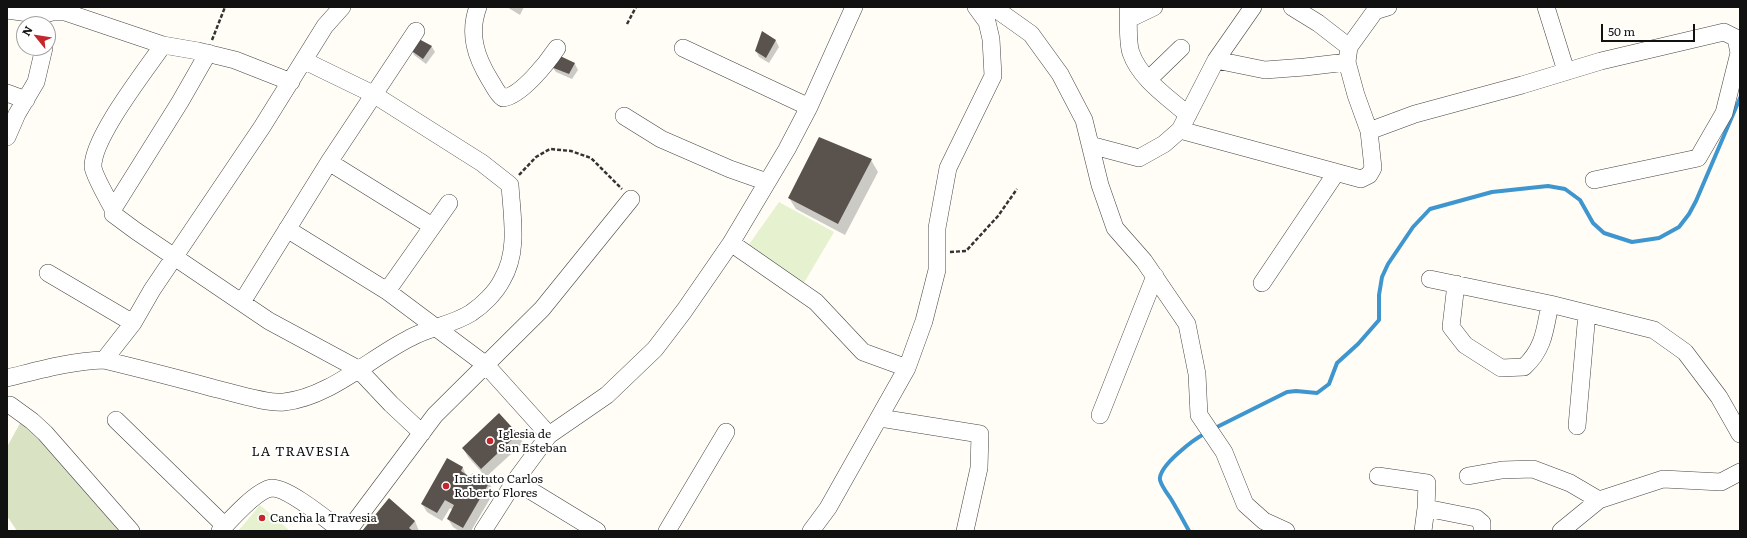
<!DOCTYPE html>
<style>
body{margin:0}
#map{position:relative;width:1747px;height:538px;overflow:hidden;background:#fffdf5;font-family:Literata,serif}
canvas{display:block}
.frame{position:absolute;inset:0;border:8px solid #111;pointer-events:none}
.north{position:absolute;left:16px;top:16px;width:40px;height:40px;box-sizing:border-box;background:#fff;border:1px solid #a0a0a0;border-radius:50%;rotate:300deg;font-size:11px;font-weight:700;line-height:16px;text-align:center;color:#111}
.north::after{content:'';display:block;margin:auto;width:14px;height:18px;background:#c4262e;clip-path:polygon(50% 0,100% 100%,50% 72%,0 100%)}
.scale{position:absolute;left:1601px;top:24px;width:94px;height:18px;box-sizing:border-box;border:2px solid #111;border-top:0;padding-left:5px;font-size:12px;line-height:14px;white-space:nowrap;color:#111;-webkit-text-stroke:3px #fff;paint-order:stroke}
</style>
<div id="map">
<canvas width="1747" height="538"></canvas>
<div class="frame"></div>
<div class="north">N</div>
<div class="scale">50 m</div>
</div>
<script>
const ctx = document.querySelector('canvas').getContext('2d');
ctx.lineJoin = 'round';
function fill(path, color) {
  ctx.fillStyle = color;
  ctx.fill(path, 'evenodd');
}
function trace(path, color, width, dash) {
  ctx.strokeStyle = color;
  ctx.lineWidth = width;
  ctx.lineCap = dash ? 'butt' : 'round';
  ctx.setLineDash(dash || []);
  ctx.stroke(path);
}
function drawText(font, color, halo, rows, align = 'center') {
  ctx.font = font + ' Literata,serif';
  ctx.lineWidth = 4;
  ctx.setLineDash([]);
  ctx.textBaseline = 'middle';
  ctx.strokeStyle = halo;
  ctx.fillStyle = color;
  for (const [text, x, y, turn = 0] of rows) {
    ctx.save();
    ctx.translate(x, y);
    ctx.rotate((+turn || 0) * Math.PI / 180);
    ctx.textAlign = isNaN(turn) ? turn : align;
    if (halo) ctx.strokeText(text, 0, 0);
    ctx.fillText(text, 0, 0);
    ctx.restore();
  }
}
fill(new Path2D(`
 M25,414L119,531H17L7,516V447Z`), '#d9e3c4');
fill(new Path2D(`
 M779,202L834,232L801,288L745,250Z
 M260,505L290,531H238Z`), '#e6f2cf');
fill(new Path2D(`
 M507,7H524L520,15Z
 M762,33L776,41L779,47L769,63L759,57L756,51Z
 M432,47L435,52L426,64L414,55L411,49Z
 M558,56L575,64L578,70L572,79L556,72L552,67Z
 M871,160L878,172L845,235L796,209L789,198Z
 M518,434L523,443L486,477L468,457L463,448Z
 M447,459L463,468L467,477L489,483L494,492L471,531H459L453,527L448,519L453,510L450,508L442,521L427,512L422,504Z
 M415,521L419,531H363Z`), '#0003');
trace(new Path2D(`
 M1213,429L1287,392L1296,391L1317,393L1329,384L1337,363L1358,344L1379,320V295L1382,277L1388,264L1413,227L1430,209L1492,192L1548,186L1565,189L1580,200L1593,223L1604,233L1632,242L1659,238L1679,227L1689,214L1696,201L1740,98
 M1189,531C1183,520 1177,509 1171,499C1167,493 1162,487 1160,480C1158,466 1194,439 1206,433`), '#3f96cf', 4);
fill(new Path2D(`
 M762,31L776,40L766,58L755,51Z
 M417,38L432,46L423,59L409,49Z
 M558,55L575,63L569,74L551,67Z
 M819,137L872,159L838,224L788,198Z
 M499,413L518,434L481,469L462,448Z
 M447,458L463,467L461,471L470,477L473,473L489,483L463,528L447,519L454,505L445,500L437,513L421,504Z
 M389,498L415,521L409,528L413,531H362Z`), '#5a524d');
const minor = new Path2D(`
 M478,7C468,34 476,57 490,80C494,86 497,94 503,98C521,96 547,63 557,48
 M993,7L1031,34L1060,74L1084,120L1100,185L1115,228L1144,261L1187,324L1197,374L1199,415L1224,452L1245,504L1264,521L1286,531
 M1128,7C1129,20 1127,42 1131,53C1140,79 1168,97 1188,115
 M1292,7L1318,23L1349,47
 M1546,7L1566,71
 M7,10L43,15L52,12H65L163,45L198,51L235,60L291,82
 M1129,19L1154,7
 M683,48L809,107
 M208,53L180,102L113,209V214L136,231L269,321L358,369L391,404L422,433
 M1216,60L1265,70L1305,67L1347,62
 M1149,79L1181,48
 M7,93L26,100
 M624,116L661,139L730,169L767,182
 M1180,130L1361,179L1369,175L1373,168L1369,131L1356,95L1347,62L1349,47L1375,11L1388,7
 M1369,131L1415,114L1522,85L1601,61L1724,32L1736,38L1739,53L1724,113L1698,158L1594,180
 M7,137L17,114L36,82L44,48
 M1090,145L1139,158L1164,144L1180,130L1216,60L1253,7
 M329,162L432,226
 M113,209C108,200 94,175 93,167C92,138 146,70 163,45
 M287,229L387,291L486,365L549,435
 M731,243L816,302L863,352L907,368
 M48,273L133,323
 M1430,279L1550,304L1654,330L1685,352L1719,397L1740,434
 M1262,283L1336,173
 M1456,284L1451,327L1465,345L1501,368L1524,367C1544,349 1545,329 1550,304
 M387,291L449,203
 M242,302L329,162L416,31
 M104,360C141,369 177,378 213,388C231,392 267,404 284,402C330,397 370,358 410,338C430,327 452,325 471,313C483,305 496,292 502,280C519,252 512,217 510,185L482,163L373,94L305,61
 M7,378C40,370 71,361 104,360L133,323L152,290L262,127L325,26L342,7
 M10,405L32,421L45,433L131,531
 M1100,415L1155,276
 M880,418L980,434L979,468L965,531
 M116,420L225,526
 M1577,426L1587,313
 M1378,476L1427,483L1426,508L1476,518L1482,523V531
 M1468,476L1502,470L1533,469L1570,483L1599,500
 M515,481L597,531
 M220,531C230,520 258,489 272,488C289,488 327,520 342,531
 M348,531L435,415L542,309L631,199
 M483,531L515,481L549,435L607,395L655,349L684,311L731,243L787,149L809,107L854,7
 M667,531L726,432
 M811,531L828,508L907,368L924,321L937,270V228L948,168L993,76L991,39L987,22L976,7
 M1423,531L1426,508
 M1561,531L1599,500L1663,479L1721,482L1740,472`);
trace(minor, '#444', 18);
trace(new Path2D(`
 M627,24L636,7
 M212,40L225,7
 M519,175L536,157L550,149L571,151L591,158L622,189
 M950,252L966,251L998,216L1017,189`), '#333', 2.5, [4, 2]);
trace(minor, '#fff', 17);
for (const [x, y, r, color] of [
 [490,441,4,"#c4262e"],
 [446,486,4,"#c4262e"],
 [262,518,4,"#c4262e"]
]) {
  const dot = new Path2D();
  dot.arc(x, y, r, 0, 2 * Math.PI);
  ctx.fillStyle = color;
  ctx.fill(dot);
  trace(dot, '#fff', 1.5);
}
drawText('12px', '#111', '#fff', [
 ["Iglesia de",498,434],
 ["San Esteban",498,448],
 ["Instituto Carlos",454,479],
 ["Roberto Flores",454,493],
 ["Cancha la Travesia",270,518]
], 'left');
ctx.letterSpacing = '1px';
drawText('13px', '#111', '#fff', [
 ["LA TRAVESIA",301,452]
]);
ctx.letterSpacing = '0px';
</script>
